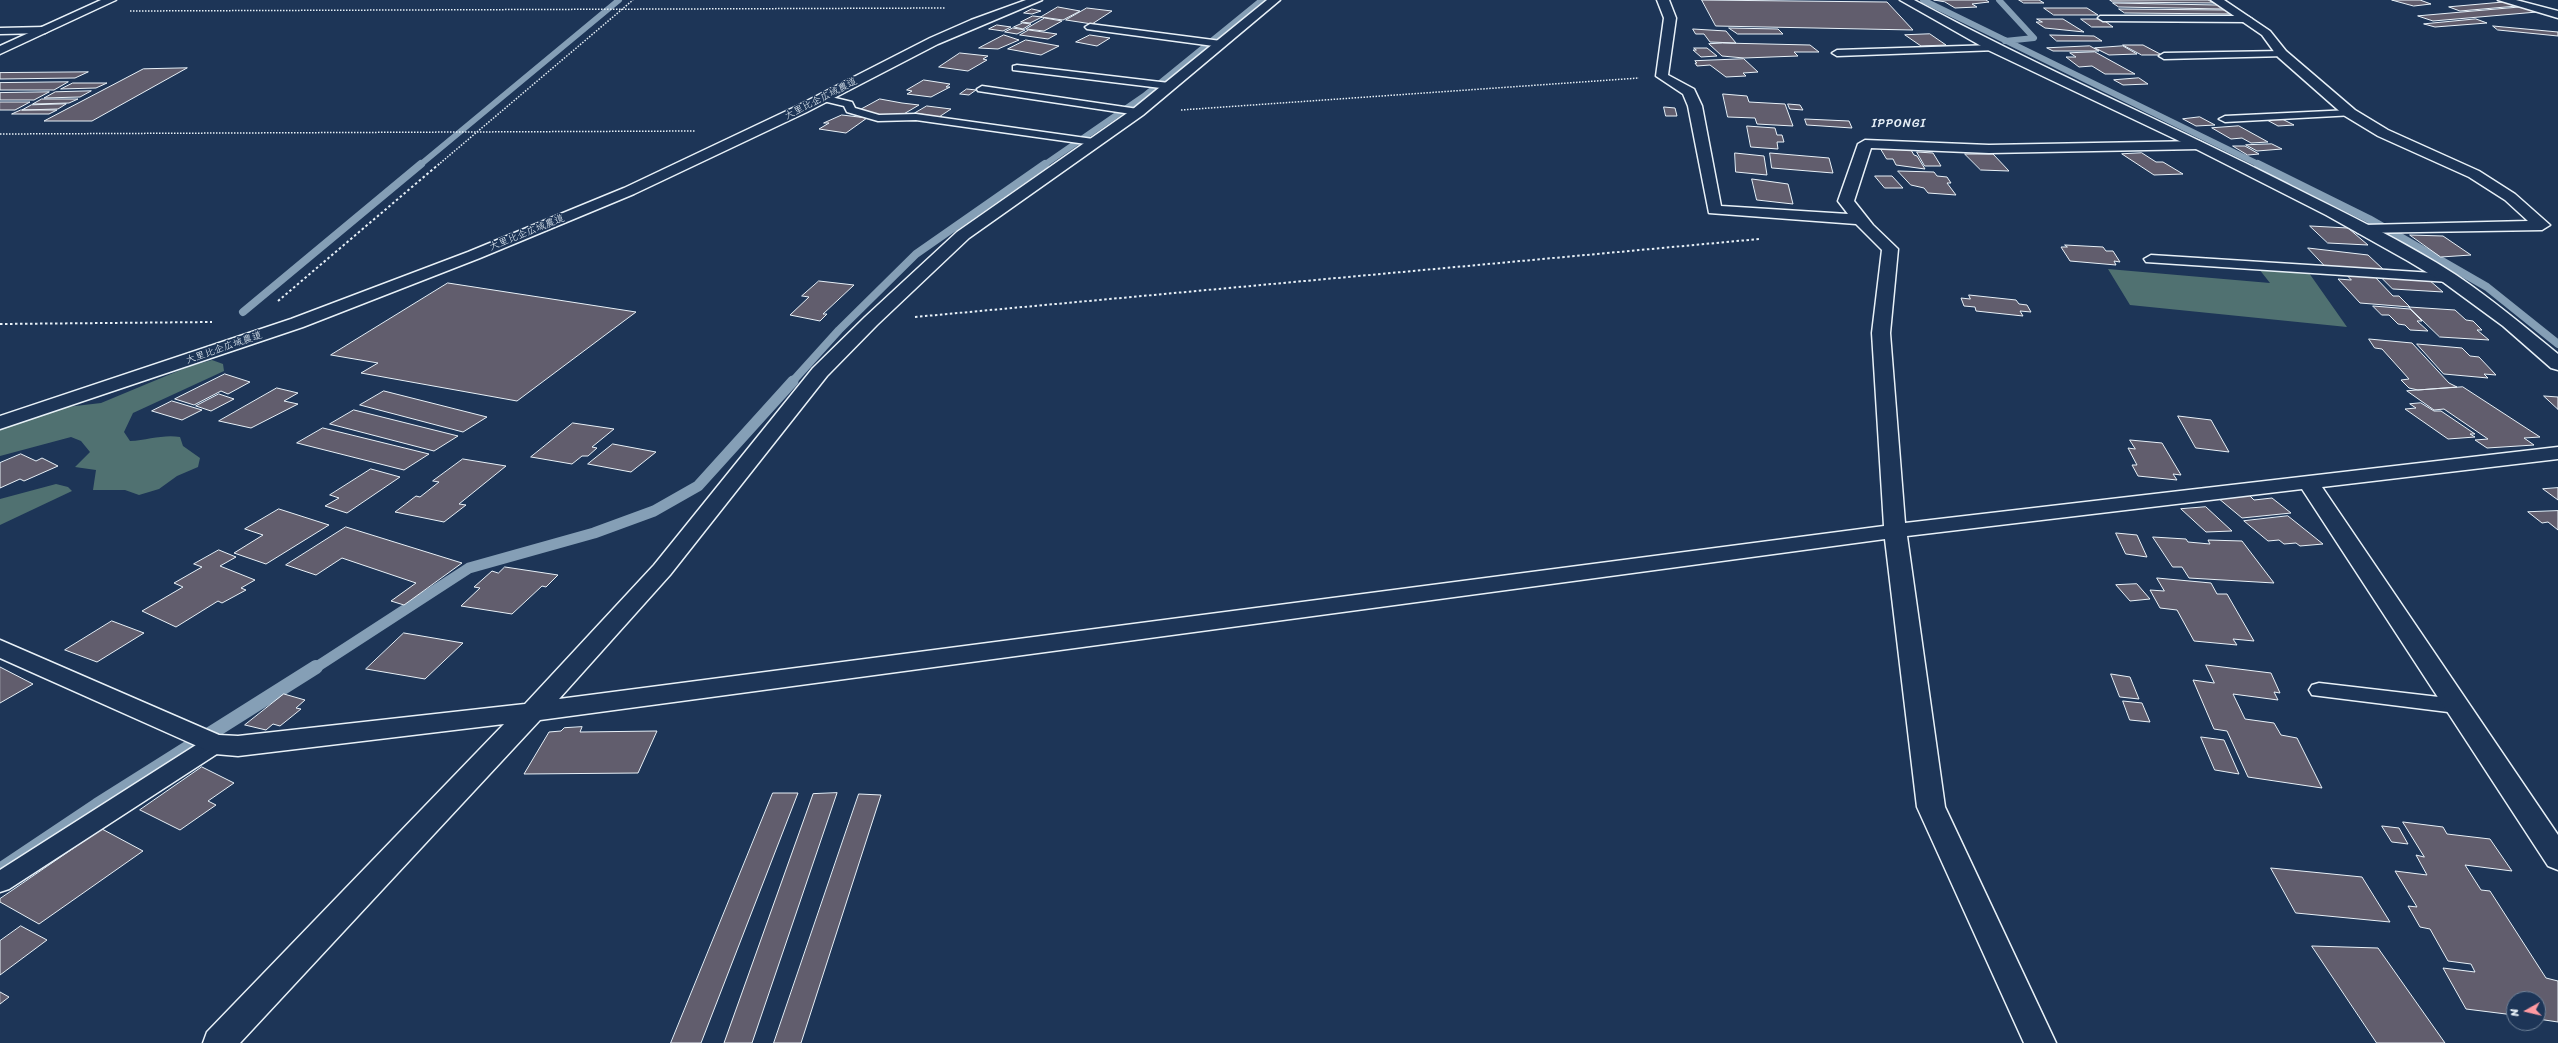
<!DOCTYPE html>
<meta charset="utf-8">
<style>
body{margin:0}
#map{position:relative;width:2558px;height:1043px;overflow:hidden;background:#1d3557;font-family:Sriracha,sans-serif}
canvas{display:block}
.north{position:absolute;left:2506px;top:991px;width:40px;height:40px;box-sizing:border-box;background:#1d3557;border:1px solid #6e8097;border-radius:50%;rotate:262deg;font-size:11px;font-weight:700;line-height:16px;text-align:center;color:#e8f1f8}
.north::after{content:'';display:block;margin:auto;width:14px;height:18px;background:#ff9aa2;clip-path:polygon(50% 0,100% 100%,50% 72%,0 100%)}
</style>
<div id="map">
<canvas width="2558" height="1043"></canvas>
<div class="north">N</div>
</div>
<script>
const ctx = document.querySelector('canvas').getContext('2d');
ctx.lineJoin = 'round';
function fill(path, color) {
  ctx.fillStyle = color;
  ctx.fill(path, 'evenodd');
}
function trace(path, color, width, dash) {
  ctx.strokeStyle = color;
  ctx.lineWidth = width;
  ctx.lineCap = dash ? 'butt' : 'round';
  ctx.setLineDash(dash || []);
  ctx.stroke(path);
}
function drawText(font, color, halo, rows, align = 'center') {
  ctx.font = font + ' Sriracha,"Klee One",sans-serif';
  ctx.lineWidth = 3;
  ctx.setLineDash([]);
  ctx.textBaseline = 'middle';
  ctx.strokeStyle = halo;
  ctx.fillStyle = color;
  for (const [text, x, y, turn = 0] of rows) {
    ctx.save();
    ctx.translate(x, y);
    ctx.rotate((+turn || 0) * Math.PI / 180);
    ctx.textAlign = isNaN(turn) ? turn : align;
    if (halo) ctx.strokeText(text, 0, 0);
    ctx.fillText(text, 0, 0);
    ctx.restore();
  }
}
fill(new Path2D(`
 M2108,269L2270,283L2259,269L2309,273L2347,327L2130,305Z
 M212,360L223,364L224,371L133,413L124,432L130,441C148,440 164,434 180,437L183,446L200,458L198,467L177,476L159,489L139,495L125,490H93L96,470L75,467L90,452L81,441L71,437L0,456V429L67,407L101,403L190,366Z
 M56,484L68,487L72,491L0,525V499Z`), '#507171');
trace(new Path2D(`
 M1923,0L2260,165
 M1999,0L2034,38L2005,41
 M420,165L619,0
 M1044,165L1144,96L1262,0`), '#859fb6', 6);
trace(new Path2D(`
 M2258,164L2369,219L2487,287L2558,344
 M243,312L421,164
 M792,382L839,330L916,254L1045,164`), '#859fb6', 8);
trace(new Path2D(`
 M315,668L469,568L594,533L654,511L698,486L793,381`), '#859fb6', 11);
trace(new Path2D(`
 M0,870L97,805L316,667`), '#859fb6', 14);
const building = new Path2D(`
 M1702,0L1887,2L1913,30L1716,26Z
 M1934,0H1986L1989,2L1972,4L1977,7L1955,8L1945,2Z
 M2019,0H2039L2044,3H2024Z
 M2110,0H2208L2214,3L2113,2Z
 M2392,0H2420L2431,4L2414,6Z
 M2505,2L2517,6L2460,11L2449,7Z
 M2113,3L2217,5L2223,9L2119,7Z
 M1058,7L1080,11L1063,20L1041,17Z
 M2521,7L2537,12L2433,21L2418,16Z
 M1087,8L1112,11L1092,24L1066,20Z
 M2044,8H2087L2098,15H2054Z
 M1032,9L1041,11L1032,14L1024,13Z
 M2119,9L2225,10L2232,14L2125,13Z
 M1033,16L1042,17L1030,23L1021,22Z
 M1045,18L1062,21L1044,31L1026,29Z
 M2037,19H2063L2084,32L2045,28L2036,22H2042Z
 M2081,19H2102L2113,27H2092Z
 M2476,19L2487,23L2435,27L2424,24Z
 M1023,23L1031,24L1023,29L1014,27Z
 M997,25L1011,27L1003,31L989,29Z
 M2493,26L2558,32V36L2498,30Z
 M1013,28L1025,30L1017,34L1005,32Z
 M1729,28L1778,29L1783,34H1738Z
 M1693,29L1726,31L1736,43L1710,42L1704,34H1696Z
 M1029,30L1057,34L1048,39L1020,35Z
 M1930,34L1946,45L1921,46L1905,35Z
 M1004,35L1019,40L998,49L979,48Z
 M1090,35L1110,38L1097,46L1076,42Z
 M2050,35L2094,36L2102,41H2057Z
 M1026,40L1059,46L1041,55L1008,49Z
 M1723,43L1810,45L1819,52H1794L1798,56L1744,58L1722,56L1709,44Z
 M2123,45H2143L2162,55H2142Z
 M2090,46L2099,51H2053L2047,48Z
 M2123,46L2137,54L2109,55L2095,48Z
 M1694,48H1707L1717,56L1701,57L1693,50H1696Z
 M2095,52L2135,74H2105L2092,66L2079,67L2066,57H2076L2070,53Z
 M960,53L988,56L983,59L987,60L968,71L939,67Z
 M1744,59L1758,72L1743,73L1746,76L1726,77L1710,65L1697,66L1695,63H1697L1695,61Z
 M187,68L92,121H44L143,69Z
 M88,72L75,78L0,79V73Z
 M2139,78L2148,84L2123,85L2114,80Z
 M924,80L950,84L946,87H950L931,97L907,94L912,91L907,90Z
 M68,82L54,90H0V83Z
 M73,83H107L96,88L61,89Z
 M967,89L976,90L969,95L960,94Z
 M91,91L80,97L44,98L55,92Z
 M49,92L34,100H0V93Z
 M1723,94L1747,96L1749,102L1785,104L1793,126L1757,124L1755,118L1728,117Z
 M42,99H78L69,103L33,104Z
 M880,99L902,103L919,105L902,115H882L858,111Z
 M0,102H30L15,110H0Z
 M66,104L58,109L22,110L31,105Z
 M1788,104L1800,105L1803,110L1790,109Z
 M927,106L951,109L939,117L915,113Z
 M1664,107L1675,108L1677,116H1666Z
 M21,110H57L49,114H12Z
 M842,115L867,118L846,133L819,129L829,123H824Z
 M2200,117L2215,125L2196,126L2183,119Z
 M1805,119L1849,121L1852,128L1807,125Z
 M2282,119L2294,125L2278,126L2267,120Z
 M1747,126L1775,128L1777,135H1782L1784,142H1777L1778,149L1751,147Z
 M2239,126L2268,142L2251,143L2242,138L2231,139L2212,128Z
 M2272,144L2282,149L2257,151L2246,145Z
 M2233,146H2245L2259,154L2248,155Z
 M1881,149L1911,150L1914,155L1917,156L1925,169L1896,165L1893,159H1887Z
 M1917,152L1933,153L1941,166H1925Z
 M1735,153L1764,156L1767,175L1736,172Z
 M1770,153L1829,158L1833,173L1772,168Z
 M2142,153L2156,162H2163L2183,174L2154,175L2122,154Z
 M1965,154H1993L2009,171L1981,170Z
 M1898,171L1934,172L1937,176L1947,177L1951,183H1947L1956,195L1928,193L1924,188L1911,185Z
 M1875,176H1892L1903,188H1885Z
 M1752,179L1788,184L1793,204L1757,200Z
 M2310,226L2348,228L2368,245L2328,243Z
 M2410,235L2443,236L2471,255L2441,257Z
 M2065,245L2103,247L2106,251H2113L2120,262L2114,261L2116,265L2070,261L2061,247H2067Z
 M2308,248L2368,255L2384,270L2325,266Z
 M2346,274L2375,277L2393,296H2399L2410,307L2360,303L2338,279L2351,280Z
 M2381,277L2429,280L2443,292L2393,289Z
 M819,281L854,285L823,314H827L820,321L790,315L809,297L802,296Z
 M448,283L636,312L517,401L361,373L378,363L331,355Z
 M1969,295L2016,300L2019,304L2027,305L2031,312L2020,311L2023,316L1976,311L1975,307L1964,306L1961,298L1970,299Z
 M2373,306L2410,309L2422,321H2417L2428,331L2410,330L2405,325L2398,324L2389,315H2382Z
 M2409,307L2455,310L2466,320L2473,321L2482,330H2477L2489,340L2440,337Z
 M2369,339L2412,343L2449,383L2457,387L2418,390L2409,388L2401,380L2409,379L2382,349L2375,348Z
 M2417,344L2462,348L2470,356L2479,357L2496,375L2484,374L2488,378L2444,374Z
 M225,374L250,382L228,394L221,391L194,405L175,399Z
 M2463,387L2540,437L2524,438L2534,445L2487,448L2475,440L2488,439L2444,409L2434,410L2407,391Z
 M277,388L298,393L284,401L298,404L251,428L219,421Z
 M384,391L487,417L463,432L360,405Z
 M219,394L234,399L211,411L196,406Z
 M2544,396L2558,397V409Z
 M172,401L202,410L182,420L152,411Z
 M2421,403L2434,411H2441L2475,434H2470L2475,437L2448,439L2405,409L2416,408L2410,404Z
 M354,410L458,436L434,451L330,424Z
 M2178,416L2211,420L2229,452L2196,448Z
 M573,423L614,429L592,447L597,448L588,456H582L572,464L531,457Z
 M323,428L429,454L404,470L297,443Z
 M2130,440L2162,443L2181,475L2173,474L2177,480L2138,476L2132,465H2137L2128,448L2135,449Z
 M613,444L656,452L631,472L588,464Z
 M21,454L36,461L42,458L58,466L24,481L20,479L0,488V463Z
 M463,459L506,466L459,504L466,505L444,522L395,512L416,496L420,497L439,482L433,481Z
 M371,469L400,477L347,513L325,506L339,498L330,495Z
 M2558,488V500L2543,489Z
 M2249,495L2254,500L2272,498L2291,513L2242,518L2218,498Z
 M2206,507L2232,531L2206,532L2181,509Z
 M279,509L329,525L266,564L234,553L263,535L245,529Z
 M2558,511V530L2548,522L2542,523L2528,512Z
 M2288,516L2323,544L2300,546L2296,543L2284,544L2279,540L2268,541L2244,521Z
 M346,527L462,563L404,605L391,601L416,583L342,558L316,575L286,565Z
 M2116,533L2137,535L2147,557L2126,554Z
 M2153,537L2186,539L2188,542L2210,544L2208,540L2242,541L2274,583L2189,578L2182,567H2173Z
 M219,550L236,557L220,566L255,580L241,588L246,590L222,603L218,601L176,627L142,611L183,587L174,583L202,567L194,564Z
 M505,567L558,575L546,587L542,586L512,614L461,606L480,588L474,587L492,571L498,573Z
 M2157,578L2211,583L2217,594H2227L2254,641L2233,639L2237,645L2194,641L2177,610L2160,608L2150,590L2164,591Z
 M2137,584L2150,599L2130,601L2116,585Z
 M112,621L144,633L97,662L65,650Z
 M404,633L463,643L425,679L366,669Z
 M2206,665L2271,673L2280,693L2274,692L2278,700L2233,694L2245,719L2274,723L2281,735L2297,738L2322,788L2248,777L2227,731L2214,729L2193,680L2214,683Z
 M0,667L33,684L0,703Z
 M2111,674L2130,677L2139,699L2120,697Z
 M284,694L305,700L296,708L301,709L280,726L273,724L266,730L245,725Z
 M2123,701L2142,703L2150,722L2130,720Z
 M582,727L580,732L657,731L638,773L524,774L549,732L561,731L564,728Z
 M2201,737L2224,740L2239,774L2215,770Z
 M202,767L234,783L208,801L216,805L180,830L140,810Z
 M773,793H798L701,1043H671Z
 M837,793L752,1043H724L813,794Z
 M859,794L881,795L801,1043H774Z
 M2403,822L2443,827L2447,834L2490,839L2512,871L2465,865L2481,890L2490,891L2546,978L2558,981V1022L2538,1019V999H2514V1015L2466,1009L2443,968L2475,972L2471,964L2448,961L2430,929L2420,927L2408,906L2417,907L2395,871L2427,875L2416,855L2424,857Z
 M2382,826L2399,828L2408,844L2392,842Z
 M102,829L143,851L39,924L0,902V899Z
 M2271,868L2362,877L2390,922L2296,913Z
 M21,926L47,940L0,975V941Z
 M2312,946L2378,948L2445,1043H2377Z
 M0,992L9,997L0,1004Z`);
fill(building, '#615d6d');
trace(building, '#e8f1f8', 1);
const service = new Path2D(`
 M2100,16H2247L2252,19L2247,22L2103,21L2098,18Z
 M1090,24L1221,41L1226,44L1221,47L1087,29L1085,27Z
 M0,28L45,27L50,30L45,33L0,34Z
 M1994,45L1999,48L1997,50L1837,56L1832,53L1837,50Z
 M2282,51L2287,54L2286,56L2164,59L2159,56L2164,53Z
 M1017,65L1169,83L1174,86L1169,89L1013,70V66Z
 M982,86L1138,109L1143,112L1138,115L978,91L977,89Z
 M823,95L852,102L855,108L879,115L916,114L1093,139L1099,142L1093,145L916,120L878,121L847,112L844,106L819,100L818,98Z
 M2350,110L2355,113L2354,115L2225,122L2219,119L2225,116Z
 M2151,255L2449,274L2456,278L2449,282L2146,262L2144,259Z
 M2319,683L2456,699L2463,701L2467,706L2463,711L2456,713L2312,695L2309,690L2312,685Z
 M215,736L223,738L226,744L223,750L9,889L0,892V870L207,738Z`);
const minor = new Path2D(`
 M1267,0H1280L1143,115L969,238L877,325L827,376L670,575L559,699L1884,526L1872,333L1882,250L1856,224L1709,213L1688,106L1683,94L1656,76L1664,18L1657,0H1669L1676,18L1668,75L1694,89L1702,106L1721,206L1848,214L1838,201L1858,144L1865,140L1989,145L2199,141L2206,145L2199,149L1989,153L1871,148L1854,201L1873,225L1898,249L1890,333L1905,523L2558,447V459L2322,487L2558,835V870L2548,866L2302,489L1907,536L1945,807L2056,1043H2024L1917,807L1885,539L540,720L240,1043H203L207,1032L504,724L238,756L215,754L0,658V640L219,735L238,736L525,704L654,565L813,368L865,317L957,232L1133,109Z
 M2211,0H2224L2270,31L2286,51L2355,110L2388,130L2479,171L2515,194L2550,225L2542,230L2358,233L2356,230L2364,225L2528,221L2505,200L2469,177L2378,136L2345,116L2278,57L2262,35Z
 M2498,0H2516L2558,11V18Z`);
const tertiary = new Path2D(`
 M101,0H116L0,54V46Z
 M1026,0H1042L938,44L807,112L634,194L480,258L303,327L0,429V416L291,319L468,252L624,188L797,106L930,38L971,20Z
 M1900,0H1914C2038,67 2167,123 2293,187C2347,214 2405,242 2456,275C2492,299 2525,327 2558,354V370L2551,368L2503,326L2443,282L2408,261L2326,215L2194,148L1990,51Z`);
trace(service, '#e8f1f8', 3);
trace(minor, '#e8f1f8', 3);
trace(tertiary, '#e8f1f8', 3);
trace(new Path2D(`
 M130,11L945,8
 M1181,110L1639,78
 M0,134L696,131
 M438,165L633,0`), '#e8f1f8', 1.5, [1.5, 1.5]);
trace(new Path2D(`
 M278,301L439,164
 M915,317L1759,239
 M0,324L212,322`), '#e8f1f8', 2, [2.5, 2.5]);
fill(service, '#1d3557');
fill(minor, '#1d3557');
fill(tertiary, '#1d3557');
drawText('10px', '#e8f1f8', '#1d3557', [
 ["大里比企広域農道",821,99,-27],
 ["大里比企広域農道",527,233,-22],
 ["大里比企広域農道",224,348,-19]
]);
ctx.letterSpacing = '1px';
drawText('12px', '#e8f1f8', '#1d3557', [
 ["IPPONGI",1899,124]
]);
ctx.letterSpacing = '0px';
</script>
